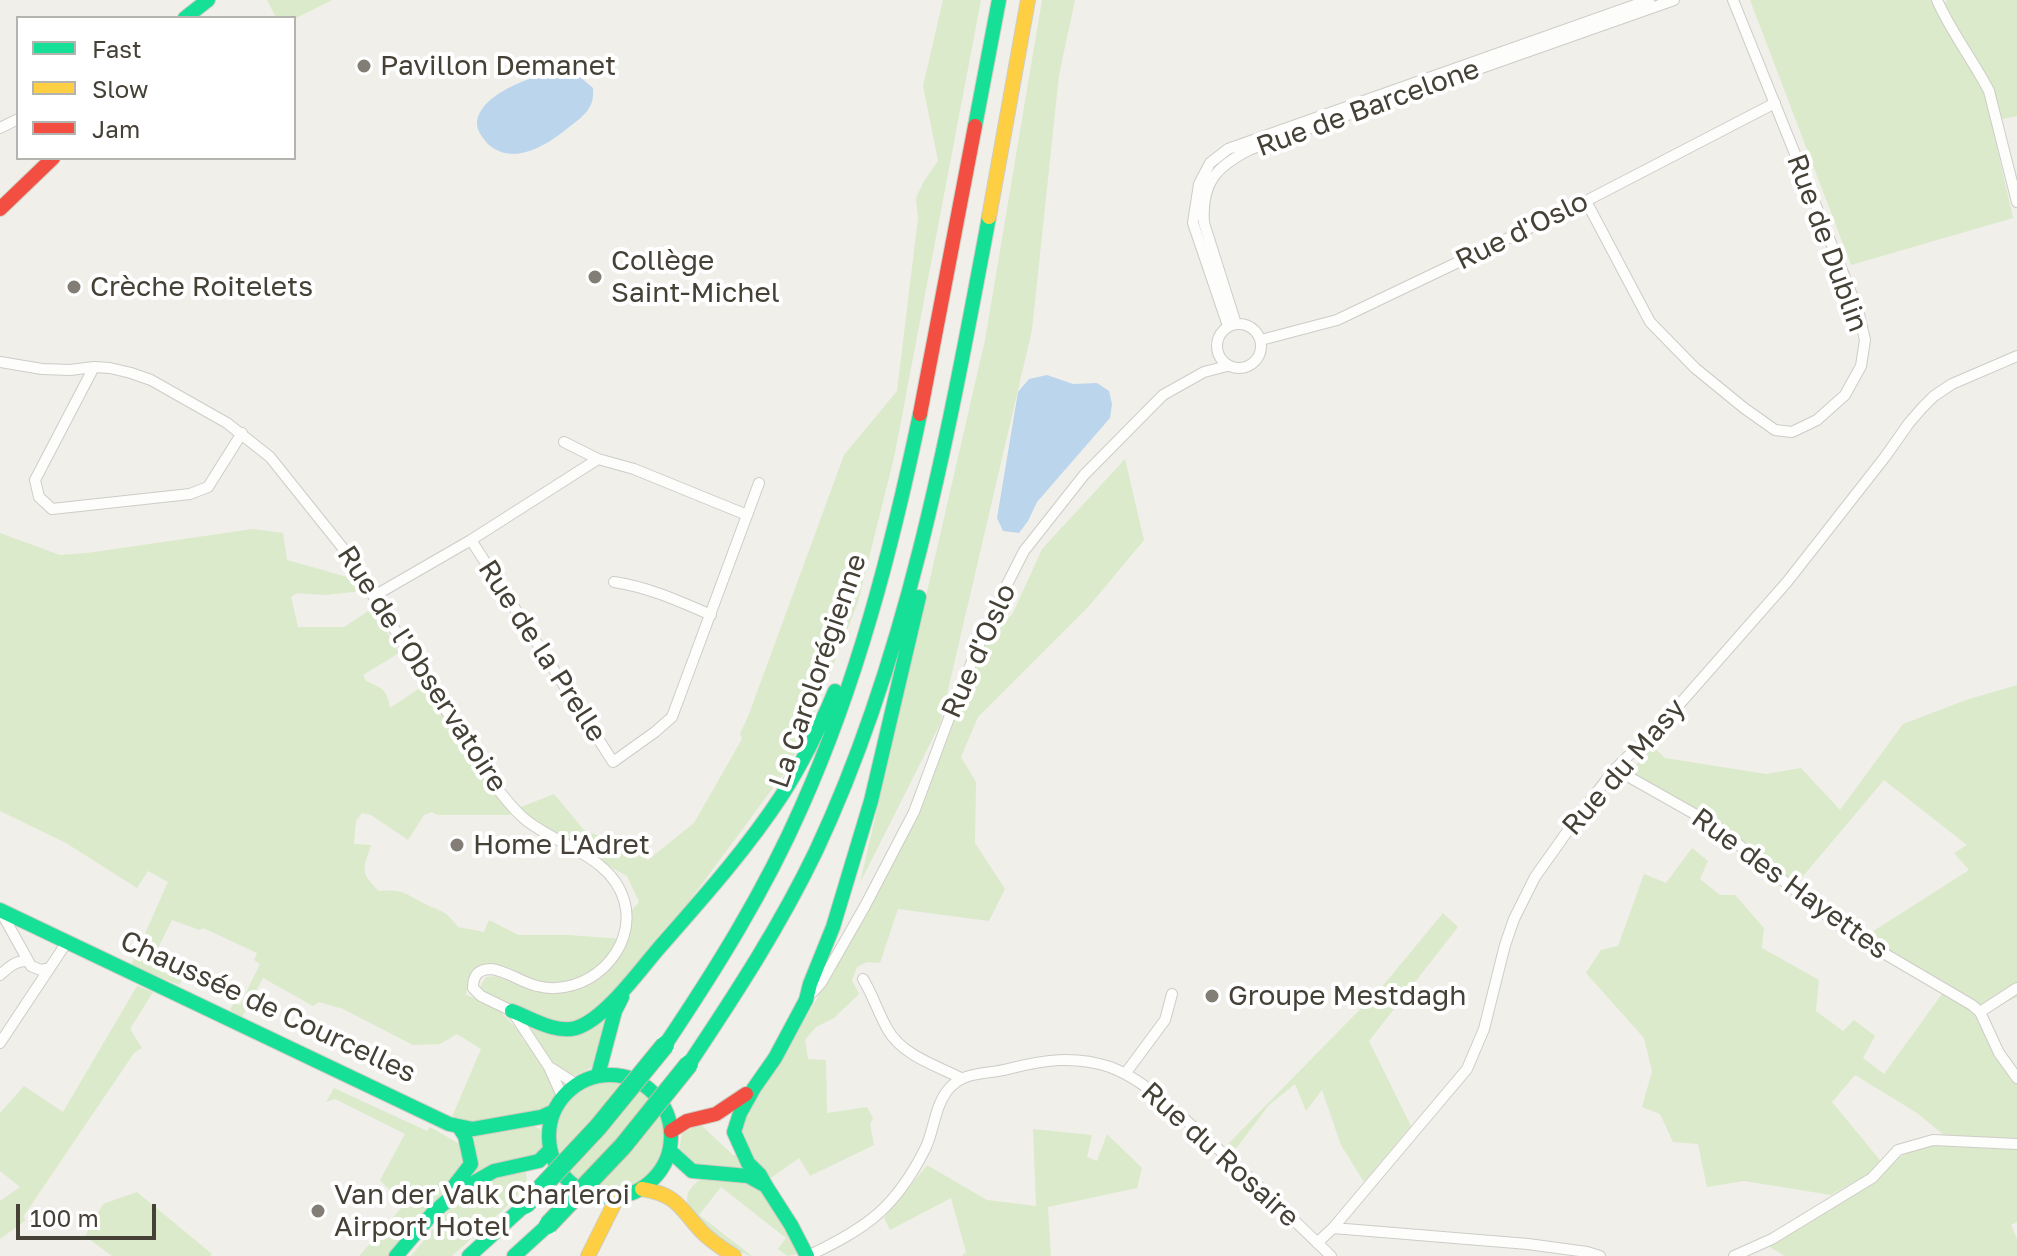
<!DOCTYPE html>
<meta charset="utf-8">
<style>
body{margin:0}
#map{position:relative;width:2017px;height:1256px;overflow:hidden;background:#f0efea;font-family:"Golos Text",sans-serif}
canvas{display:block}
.legend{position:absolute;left:16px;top:16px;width:280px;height:144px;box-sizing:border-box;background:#fff;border:2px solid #b5b3af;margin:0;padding:10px 14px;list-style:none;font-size:24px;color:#464136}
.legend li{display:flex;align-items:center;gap:16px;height:40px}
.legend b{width:40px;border:2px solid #b5b3af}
.scale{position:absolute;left:16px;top:1204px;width:140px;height:36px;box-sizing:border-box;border:4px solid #464136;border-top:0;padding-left:10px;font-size:24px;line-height:28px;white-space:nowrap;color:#464136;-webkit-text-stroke:6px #fff;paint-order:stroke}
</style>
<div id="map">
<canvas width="2017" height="1256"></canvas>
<ul class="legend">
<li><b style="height:10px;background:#16e098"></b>Fast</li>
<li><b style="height:10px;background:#ffcf43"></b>Slow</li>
<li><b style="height:10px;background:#f24e42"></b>Jam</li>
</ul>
<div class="scale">100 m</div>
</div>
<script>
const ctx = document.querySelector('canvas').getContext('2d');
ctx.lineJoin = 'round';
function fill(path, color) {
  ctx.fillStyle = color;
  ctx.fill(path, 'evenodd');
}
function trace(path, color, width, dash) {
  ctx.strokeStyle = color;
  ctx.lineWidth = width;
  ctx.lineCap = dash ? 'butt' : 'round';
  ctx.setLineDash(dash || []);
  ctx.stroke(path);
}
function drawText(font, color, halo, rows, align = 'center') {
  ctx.font = font + ' "Golos Text",sans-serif';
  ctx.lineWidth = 8;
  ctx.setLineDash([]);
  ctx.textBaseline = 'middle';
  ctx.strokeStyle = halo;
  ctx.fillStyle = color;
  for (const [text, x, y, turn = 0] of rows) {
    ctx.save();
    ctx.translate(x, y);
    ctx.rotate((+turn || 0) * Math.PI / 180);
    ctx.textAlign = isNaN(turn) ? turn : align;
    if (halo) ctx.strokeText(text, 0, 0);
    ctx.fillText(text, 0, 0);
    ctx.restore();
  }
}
fill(new Path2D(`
 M267,0H332L294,19L276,18Z
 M943,0H981L894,458L858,602L806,733L784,773L631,980L577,1028L504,1007L480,987L486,977L498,976L478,972L489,964C471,973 469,975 466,995L494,1005L523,1035L521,1038L540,1054L557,1083L556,1105C580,1073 626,1061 654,1096C658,1100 663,1105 666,1110C684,1148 657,1191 617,1197C587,1202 555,1177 550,1148C547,1136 550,1124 552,1112L526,1123L449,1124L481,1049L457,1034L440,1044L413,1045L343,1009L319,1002L313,1006L263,978L242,1017L230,1010L234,1003L240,1005L260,964L254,960L257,953L203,928L200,930L172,920L154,956L153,964L183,978L179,985L131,965L168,882L148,871L137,888L66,843L0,811V533L60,555L87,553L253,529L283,533L287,560L358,580L363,591L324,595L297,593L291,597L298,627H344L373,608L399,653L363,675L366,681C382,688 388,690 390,708L423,686L511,815H437L432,812L424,815L408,840L371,815L362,813L356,821L354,844L371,845C363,871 359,871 379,891C405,889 406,895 427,905C443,912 447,912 458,927L484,932L489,920L518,935H568L622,939L631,911L639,902L627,876L554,837L516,809L554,794L584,830L609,840L648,860L694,823L742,739L740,734L749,714L844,455L897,391L918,218L916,198L924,181L938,161L923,86Z
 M1042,0H1075L1059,75L1032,330L940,724L860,883L985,340Z
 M1750,0H1932L1947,24L1941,10L1947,0H2017V116L1997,120L1983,86L2013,218L1851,265Z
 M1125,459L1144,540L1089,606L978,717L961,757L976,782L975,843L1005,889L989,921L898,909L880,963L867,962L857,967L852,980L859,994L834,1018L816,1027L805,1040L808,1059L826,1060L827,1113L867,1107L873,1118L870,1124L874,1145L810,1176L799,1158L768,1180L741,1135L743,1120L790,1045L849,943L920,795L984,646L1013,613L1042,549Z
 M2017,685V997L1981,1013L2017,1074V1222L2011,1225L2017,1239V1256H1785L1763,1243L1878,1169L1831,1195L1744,1181L1707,1187L1698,1144L1673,1142L1660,1114L1642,1107L1652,1071L1644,1038L1586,973L1601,950L1618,946L1644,874L1666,883L1692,848L1708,861L1700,879L1720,895H1735L1764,928L1762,948L1819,980L1816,1011L1843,1031L1854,1020L1875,1036L1863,1058L1884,1074L1942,994L1957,999L1861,939L1969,870L1954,853L1967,845L1884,780L1793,888L1705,820L1627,776L1652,745L1665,758L1766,774L1801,768L1840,810L1903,724L1966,700ZM1855,1075L1917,1113L1949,1139L1933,1140L1884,1165L1832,1102Z
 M1443,913L1458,927L1369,1041L1411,1126L1364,1182L1341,1145L1322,1090L1306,1111L1295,1084L1269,1105L1229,1158L1226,1146L1381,988Z
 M137,986L153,992L130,1029L142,1048L134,1053L23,1217L26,1220L0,1239V1201L20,1187L0,1171V1113L24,1086L63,1112Z
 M606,1014L592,1067C586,1070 580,1075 574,1075C555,1076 535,1035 527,1020L544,1029Z
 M334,1088L427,1131L430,1127L463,1146L461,1176L392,1256H359L404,1205L380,1180L405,1134L335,1099L326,1102Z
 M700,1124L733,1155H738L748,1170L697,1168L679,1151L682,1133Z
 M533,1125L541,1130L544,1148L542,1158L460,1188L467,1134Z
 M1033,1129L1092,1135L1087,1157L1097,1161L1107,1134L1142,1168L1137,1188L1048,1207L1051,1256H962L966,1252L951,1198L890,1230L884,1218L927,1165L987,1200L1036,1206Z
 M526,1172L527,1185L504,1209L452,1256H411L451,1207L490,1178Z
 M701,1179C713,1179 727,1178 739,1180C766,1183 786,1228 797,1250V1254L787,1256L778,1249L786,1238L721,1187L699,1215L752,1256C733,1254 687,1219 687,1199C687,1190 694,1184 701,1179Z
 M137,1192L212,1254L210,1256H112L85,1236L103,1204Z`), '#dbeaca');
fill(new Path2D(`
 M562,71L579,76L593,88C595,109 583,116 568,128C547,145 514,166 489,145C484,140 477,131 477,124C477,94 538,73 562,71Z
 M1047,375L1073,384L1097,383L1109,391L1112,404L1110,418L1037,502L1028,521L1019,533L1003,531L997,518L1018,392L1029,379Z`), '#bbd5ed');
const street = new Path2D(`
 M1937,0C1951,32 1973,60 1989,91L2017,202
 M0,128L18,119
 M1586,201L1650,322L1695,368L1744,408L1775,430L1792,432L1817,420L1845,395L1861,366L1865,340L1858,310L1733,0
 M1217 346a22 22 0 1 1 44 0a22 22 0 1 1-44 0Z
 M1236,324L1204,223C1201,182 1217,166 1251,149L1674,0
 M1228,326L1193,223L1199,184L1210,163L1228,149L1649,0
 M1261,340L1337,320L1586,201L1775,103
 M0,362L42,369L70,370L94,367L110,368L131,373L151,380L227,423L270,457L342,547L490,779C501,793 512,809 526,820C558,846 611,856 624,900C639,950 586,999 537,986C523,983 505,970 491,969C477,969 473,977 473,988L481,996L512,1011L549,1067L562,1096
 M94,367L35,480L39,497L52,509L190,494L208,487L242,433
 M564,442L598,459L634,469L747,515
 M471,540L613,762L655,732L672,717L759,483
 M614,582C648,587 679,601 711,615
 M374,596L471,540L598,459
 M1615,769L1714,825L1846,931L1972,1005L1980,1012L1999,1053L2017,1078
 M0,910L31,966L41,970L49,968
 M0,975C8,968 16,960 27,961
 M863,979C873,995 878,1013 888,1030C902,1055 937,1066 961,1078
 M813,992L821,983L865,906L914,812L952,710L990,618L1024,551L1084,475L1163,395L1204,372L1227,366
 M1980,1012L2017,988
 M0,1043L67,942
 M551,1068L576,1084
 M1125,1074L1165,1020L1172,994
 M1333,1228L1528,1244L1587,1252L1600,1256
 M1317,1243L1333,1228L1467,1069L1484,1029L1505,945L1514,919L1535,877L1579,815L1615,769L1670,715L1787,582L1885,457L1909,423L1922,408L1934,396L1952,384L2017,356
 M808,1256C867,1228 896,1208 926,1147C934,1129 935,1107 947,1091C963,1070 986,1075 1008,1069C1043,1060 1074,1055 1110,1067C1140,1078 1165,1102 1189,1123C1238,1165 1284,1211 1331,1256
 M1734,1256L1772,1239L1872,1178L1898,1150L1933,1140L2017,1144`);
const fast = new Path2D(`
 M185,18L208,0
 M975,126L999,0
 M0,910L449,1124L473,1129L541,1117L552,1112
 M512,1011C531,1018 555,1034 576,1028C605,1019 639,971 659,948C702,899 746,850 782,795C803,762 820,727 835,691
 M665,1045C716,969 764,892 801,808C857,683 892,548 920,414
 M689,1064C735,995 780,926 816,851C909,653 949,430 989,217
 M549 1136a61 61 0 1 1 122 0a61 61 0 1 1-122 0Z
 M598,1075L615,1011L622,997
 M670,1151L692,1171L748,1176L766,1186L791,1225L807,1256
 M766,1186L760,1175L748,1163L734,1132L740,1113L754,1088L775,1058L806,1000L810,984L833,927L871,801L919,597
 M451,1190L471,1164L465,1136L459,1127
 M396,1256L433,1213L457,1192L494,1171L539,1161L550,1150
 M469,1256L525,1205
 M514,1256L548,1225`);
const slow = new Path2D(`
 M989,217L1028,0
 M642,1189C679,1195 680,1209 703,1233C712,1242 723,1249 734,1256
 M588,1256L617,1198`);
const jam = new Path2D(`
 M0,209L53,158
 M920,414L975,126
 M671,1131L687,1121L716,1114L746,1094`);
trace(street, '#ceccc7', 12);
trace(fast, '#cfccc1', 16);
trace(slow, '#cfccc1', 16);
trace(jam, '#cfccc1', 16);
trace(street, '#fdfdfc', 10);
trace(fast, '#16e098', 14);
trace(slow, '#ffcf43', 14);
trace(jam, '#f24e42', 14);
const fastBridge = new Path2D(`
 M525,1205L598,1127L665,1045
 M548,1225L623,1146L689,1064`);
trace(fastBridge, '#c7bea6', 20, []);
trace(fastBridge, '#16e098', 18);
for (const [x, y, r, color] of [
 [364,66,8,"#827e75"],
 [595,277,8,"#827e75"],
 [74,287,8,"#827e75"],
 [457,845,8,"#827e75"],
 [1212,996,8,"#827e75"],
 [318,1211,8,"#827e75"]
]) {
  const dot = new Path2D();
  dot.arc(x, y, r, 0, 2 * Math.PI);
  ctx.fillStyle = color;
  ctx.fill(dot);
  trace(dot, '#fff', 3);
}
drawText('28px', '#464136', '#fff', [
 ["Pavillon Demanet",380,66],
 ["Collège",611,261],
 ["Saint-Michel",611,293],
 ["Crèche Roitelets",90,287],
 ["Home L'Adret",473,845],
 ["Groupe Mestdagh",1228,996],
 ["Van der Valk Charleroi",334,1195],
 ["Airport Hotel",334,1227]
], 'left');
drawText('28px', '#464136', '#fff', [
 ["Rue de Barcelone",1368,108,-20],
 ["Rue d'Oslo",1522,231,-26],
 ["Rue de Dublin",1827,243,70],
 ["Rue de la Prelle",542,651,57],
 ["Rue d'Oslo",979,651,-66],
 ["Rue de l'Observatoire",422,669,57],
 ["La Carolorégienne",818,671,-71],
 ["Rue du Masy",1624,767,-49],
 ["Rue des Hayettes",1790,884,36],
 ["Chaussée de Courcelles",268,1007,25],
 ["Rue du Rosaire",1220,1155,42]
]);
</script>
